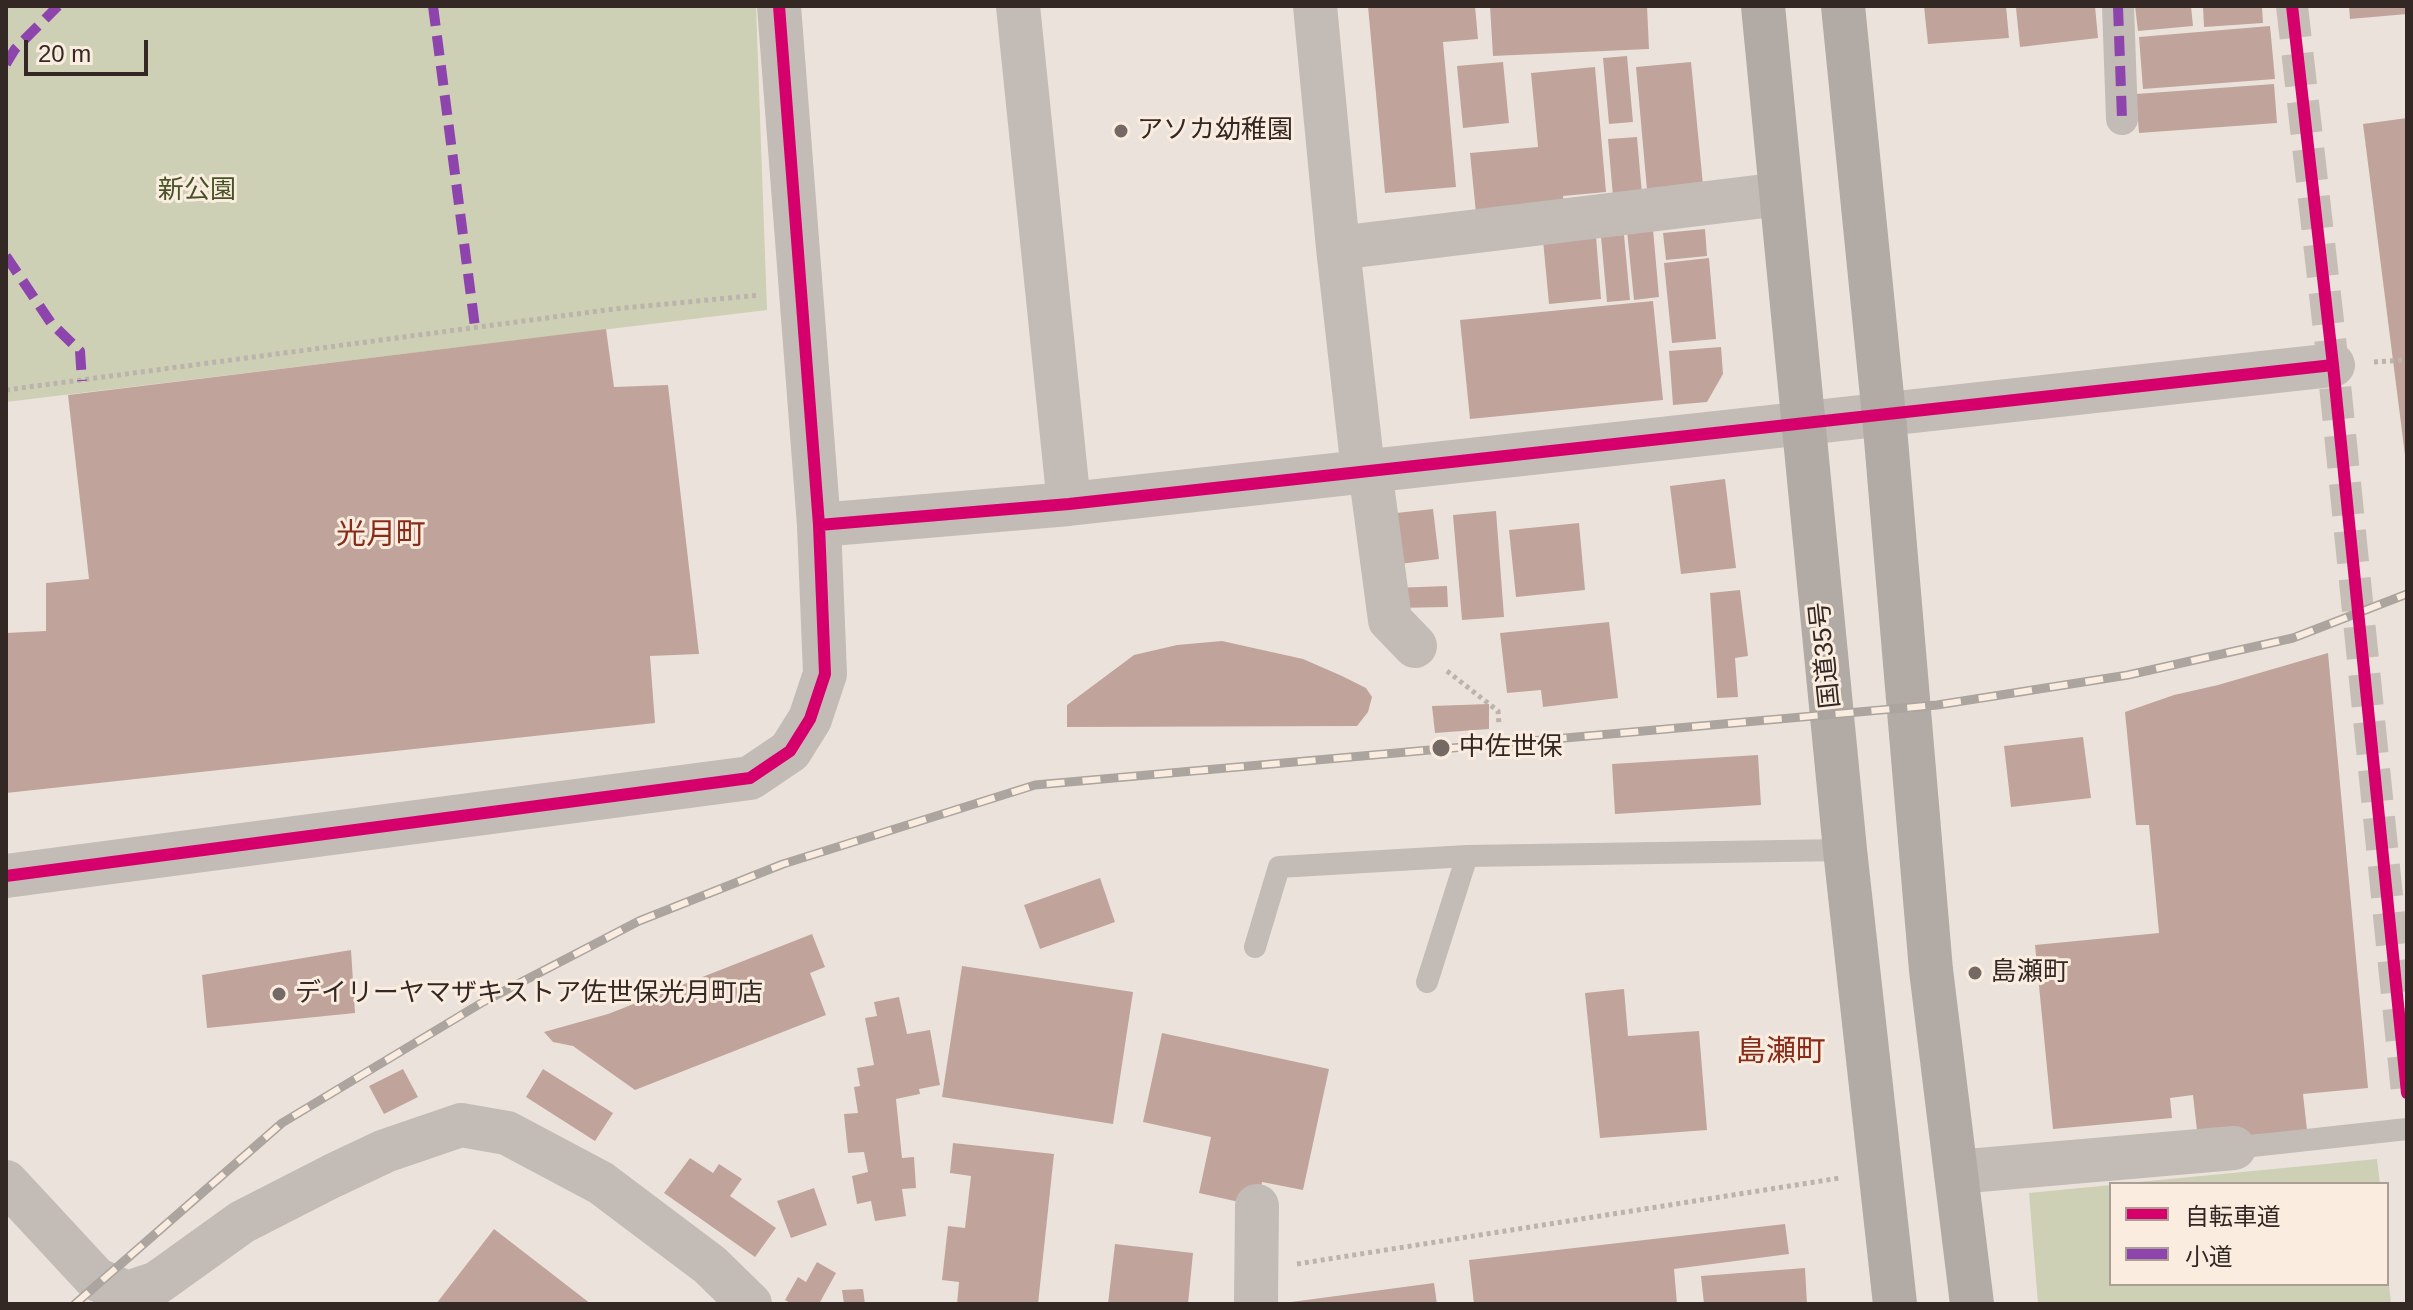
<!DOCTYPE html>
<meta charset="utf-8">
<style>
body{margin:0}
#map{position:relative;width:2413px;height:1310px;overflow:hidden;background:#ebe3db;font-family:Helvetica,"Noto Sans JP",sans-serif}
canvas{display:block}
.frame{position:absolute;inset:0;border:8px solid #342824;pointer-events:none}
.legend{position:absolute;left:2109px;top:1182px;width:280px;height:104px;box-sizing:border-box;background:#faede0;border:2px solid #ab9e95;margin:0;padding:10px 14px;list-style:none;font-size:24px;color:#342824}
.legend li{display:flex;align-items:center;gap:16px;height:40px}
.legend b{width:40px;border:2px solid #ab9e95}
.scale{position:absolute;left:24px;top:40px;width:124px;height:36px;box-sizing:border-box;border:4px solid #342824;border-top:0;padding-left:10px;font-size:24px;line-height:28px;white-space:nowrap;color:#342824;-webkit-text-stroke:6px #faede0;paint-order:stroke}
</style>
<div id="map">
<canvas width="2413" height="1310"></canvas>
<div class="frame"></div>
<ul class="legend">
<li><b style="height:10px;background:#d6006c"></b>自転車道</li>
<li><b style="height:10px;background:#8e44ad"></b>小道</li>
</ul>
<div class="scale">20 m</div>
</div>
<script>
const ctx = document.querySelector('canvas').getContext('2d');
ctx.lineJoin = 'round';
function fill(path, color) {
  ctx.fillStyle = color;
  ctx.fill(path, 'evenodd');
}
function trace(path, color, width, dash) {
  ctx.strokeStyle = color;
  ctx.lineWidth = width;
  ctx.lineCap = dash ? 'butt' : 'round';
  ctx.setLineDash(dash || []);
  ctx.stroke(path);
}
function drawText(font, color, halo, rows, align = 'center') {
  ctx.font = font + ' Helvetica,"Noto Sans JP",sans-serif';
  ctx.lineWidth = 6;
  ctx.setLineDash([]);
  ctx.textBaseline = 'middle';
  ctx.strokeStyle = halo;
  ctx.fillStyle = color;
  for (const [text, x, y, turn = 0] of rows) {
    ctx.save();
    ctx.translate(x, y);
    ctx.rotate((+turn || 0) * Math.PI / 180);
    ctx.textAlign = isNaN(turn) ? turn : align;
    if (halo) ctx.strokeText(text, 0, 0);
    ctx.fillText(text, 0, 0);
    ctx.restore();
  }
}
fill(new Path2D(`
 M6,6H756L767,310L6,402Z
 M2377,1159L2380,1184H2118Z
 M2111,1185V1284H2387V1265L2391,1304H2038L2029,1193Z`), '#cdd0b4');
fill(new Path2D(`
 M1368,6H1475L1478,39L1443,42L1456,187L1385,193Z
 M1490,6H1647L1649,49L1493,56Z
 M1924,6H2006L2009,38L1928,44Z
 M2033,6H2095L2098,38L2020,47L2016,8Z
 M2135,6H2191L2193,26L2138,31Z
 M2203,6H2262L2263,23L2204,27Z
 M2349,6H2407V14L2350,19Z
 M2270,26L2275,79L2143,89L2139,37Z
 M1627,56L1633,122L1609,124L1603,58Z
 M1503,62L1509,123L1463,128L1457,66Z
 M1691,62L1703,185L1647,190L1636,67Z
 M1595,67L1606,192L1563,196L1564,206L1476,213L1470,153L1538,147L1531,73Z
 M2274,84L2277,123L2139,133L2136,94Z
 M2407,118V455H2405L2363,124Z
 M1637,137L1642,194L1613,197L1608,139Z
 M1653,229L1659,297L1634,300L1627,231Z
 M1705,229L1707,256L1666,260L1663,233Z
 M1624,235L1630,300L1607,302L1601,237Z
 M1596,236L1601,299L1549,304L1543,240Z
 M1709,258L1716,339L1672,343L1664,263Z
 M1653,301L1663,400L1470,419L1460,320Z
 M606,329L614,387L668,385L699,654L650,656L655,723L6,793V633L46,631V583L89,579L68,395Z
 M1721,347L1723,374L1707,402L1673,405L1669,351Z
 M1725,479L1736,568L1681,574L1670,486Z
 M1433,509L1439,559L1384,566L1378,515Z
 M1496,511L1504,617L1462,620L1453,515Z
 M1579,523L1585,590L1516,597L1509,530Z
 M1447,586L1448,607L1394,608L1393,588Z
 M1740,590L1748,656L1735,658L1738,697L1717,698L1710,593Z
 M1609,622L1618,698L1543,707L1541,690L1507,693L1500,633Z
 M1222,641L1303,659L1342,676L1366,688L1372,697L1368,712L1357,726L1067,727V705L1134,655L1177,645Z
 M2328,653L2368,1088L2303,1094L2307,1130L2198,1140L2193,1095L2170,1098L2172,1118L2053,1129L2035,945L2159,933L2149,825H2136L2125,712L2174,695L2218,685Z
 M1489,704V729L1435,733L1432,706Z
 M2083,737L2091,798L2011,807L2004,746Z
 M1758,755L1761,805L1615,814L1612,764Z
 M1100,878L1115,922L1040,949L1024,905Z
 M812,934L825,967L810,973L826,1015L635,1090L573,1046L553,1042L544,1032L608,1014Z
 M351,950L355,1013L207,1028L202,975Z
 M962,966L1133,992L1113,1124L942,1097Z
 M1624,989L1628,1036L1699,1031L1707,1130L1600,1138L1585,993Z
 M899,997L907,1034L930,1030L940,1085L919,1089L920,1094L896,1099L902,1158L914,1157L916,1188L902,1189L906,1216L875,1221L871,1201L857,1204L852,1176L868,1172L864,1152L848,1153L844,1114L858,1113L854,1087L860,1086L857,1068L874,1065L865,1018L877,1016L874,1002Z
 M1162,1033L1329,1069L1303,1190L1262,1182L1257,1206L1199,1193L1211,1137L1143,1122Z
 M403,1069L418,1097L384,1114L369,1086Z
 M543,1069L613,1113L595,1141L526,1097Z
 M953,1143L1054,1154L1038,1304H957L959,1282L942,1280L948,1226L965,1228L971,1176L950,1173Z
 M690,1158L713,1173L719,1164L742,1179L730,1196L776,1228L755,1257L664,1193Z
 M814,1188L827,1225L791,1238L777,1201Z
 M1785,1224L1789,1254L1674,1269L1677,1304H1474L1469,1260Z
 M494,1229L591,1304H436Z
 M1115,1244L1193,1253L1188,1304H1108Z
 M817,1262L836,1273L819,1304H792L785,1300L798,1277L806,1282Z
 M1805,1268L1807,1304H1704L1701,1276Z
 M1434,1283L1437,1304H1291V1302Z
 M863,1289L865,1304H844L842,1290Z`), '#c0a49b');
trace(new Path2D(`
 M2292,6L2333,365L2407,1093`), '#c6beb6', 32, [32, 16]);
trace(new Path2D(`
 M2374,362L2407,360
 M6,390L614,309L760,295
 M1447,671L1498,711L1499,725
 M1297,1264L1840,1178`), '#bcb3ad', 5, [4, 4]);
trace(new Path2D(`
 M1255,947L1279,867L1467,856L1845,850
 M1427,982L1467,856
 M2234,1148L2407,1129`), '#c3bbb5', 22);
trace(new Path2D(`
 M2118,6L2122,119`), '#c3bbb5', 32);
trace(new Path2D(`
 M1018,6L1069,504
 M1315,6L1338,248L1363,470
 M1338,248L1781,194
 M1370,470L1390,620L1415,646
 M819,525L1069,504L2333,365
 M1956,1172L2234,1148
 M1256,1304L1257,1206`), '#c3bbb5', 44);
trace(new Path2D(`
 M6,876L750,778L790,751L810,719L825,674L819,525L779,6
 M6,1182L96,1279L127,1293L157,1283L242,1222L332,1176L385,1151L461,1125L507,1133L601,1183L710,1265L750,1304`), '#c3bbb5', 44);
trace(new Path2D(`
 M1763,6L1845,850L1895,1304
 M1843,6L1884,416L1931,970L1972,1304`), '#b2aaa4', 44);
const rail = new Path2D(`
 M75,1304L282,1123L483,1002L639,921L783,864L1035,785L1937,705L2128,675L2293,638L2407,594`);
trace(rail, '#aba49f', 9);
trace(rail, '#faede0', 6, [18]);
trace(new Path2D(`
 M433,6L475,327
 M2118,6L2122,119
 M6,64L15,49L58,6
 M6,256L51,323L80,351L82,381`), '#8e44ad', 10, [20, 10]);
trace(new Path2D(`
 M2292,6L2333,365L2407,1093
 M819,525L1069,504L2333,365
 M6,876L750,778L790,751L810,719L825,674L819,525L779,6`), '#d6006c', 12);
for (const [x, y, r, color] of [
 [1121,131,8,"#746964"],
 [1441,748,10,"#746964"],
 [1975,973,8,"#746964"],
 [279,994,8,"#746964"]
]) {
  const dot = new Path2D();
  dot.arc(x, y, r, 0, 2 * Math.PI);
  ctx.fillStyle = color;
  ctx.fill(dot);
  trace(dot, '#faede0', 3);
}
drawText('26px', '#342824', '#faede0', [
 ["アソカ幼稚園",1137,131],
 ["中佐世保",1459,748],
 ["島瀬町",1991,973],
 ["デイリーヤマザキストア佐世保光月町店",295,994]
], 'left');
drawText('26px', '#465326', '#faede0', [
 ["新公園",197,191]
]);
drawText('26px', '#342824', '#faede0', [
 ["国道35号",1826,655,-96]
]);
drawText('30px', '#882b18', '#faede0', [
 ["光月町",381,536],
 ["島瀬町",1781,1053]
]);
</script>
